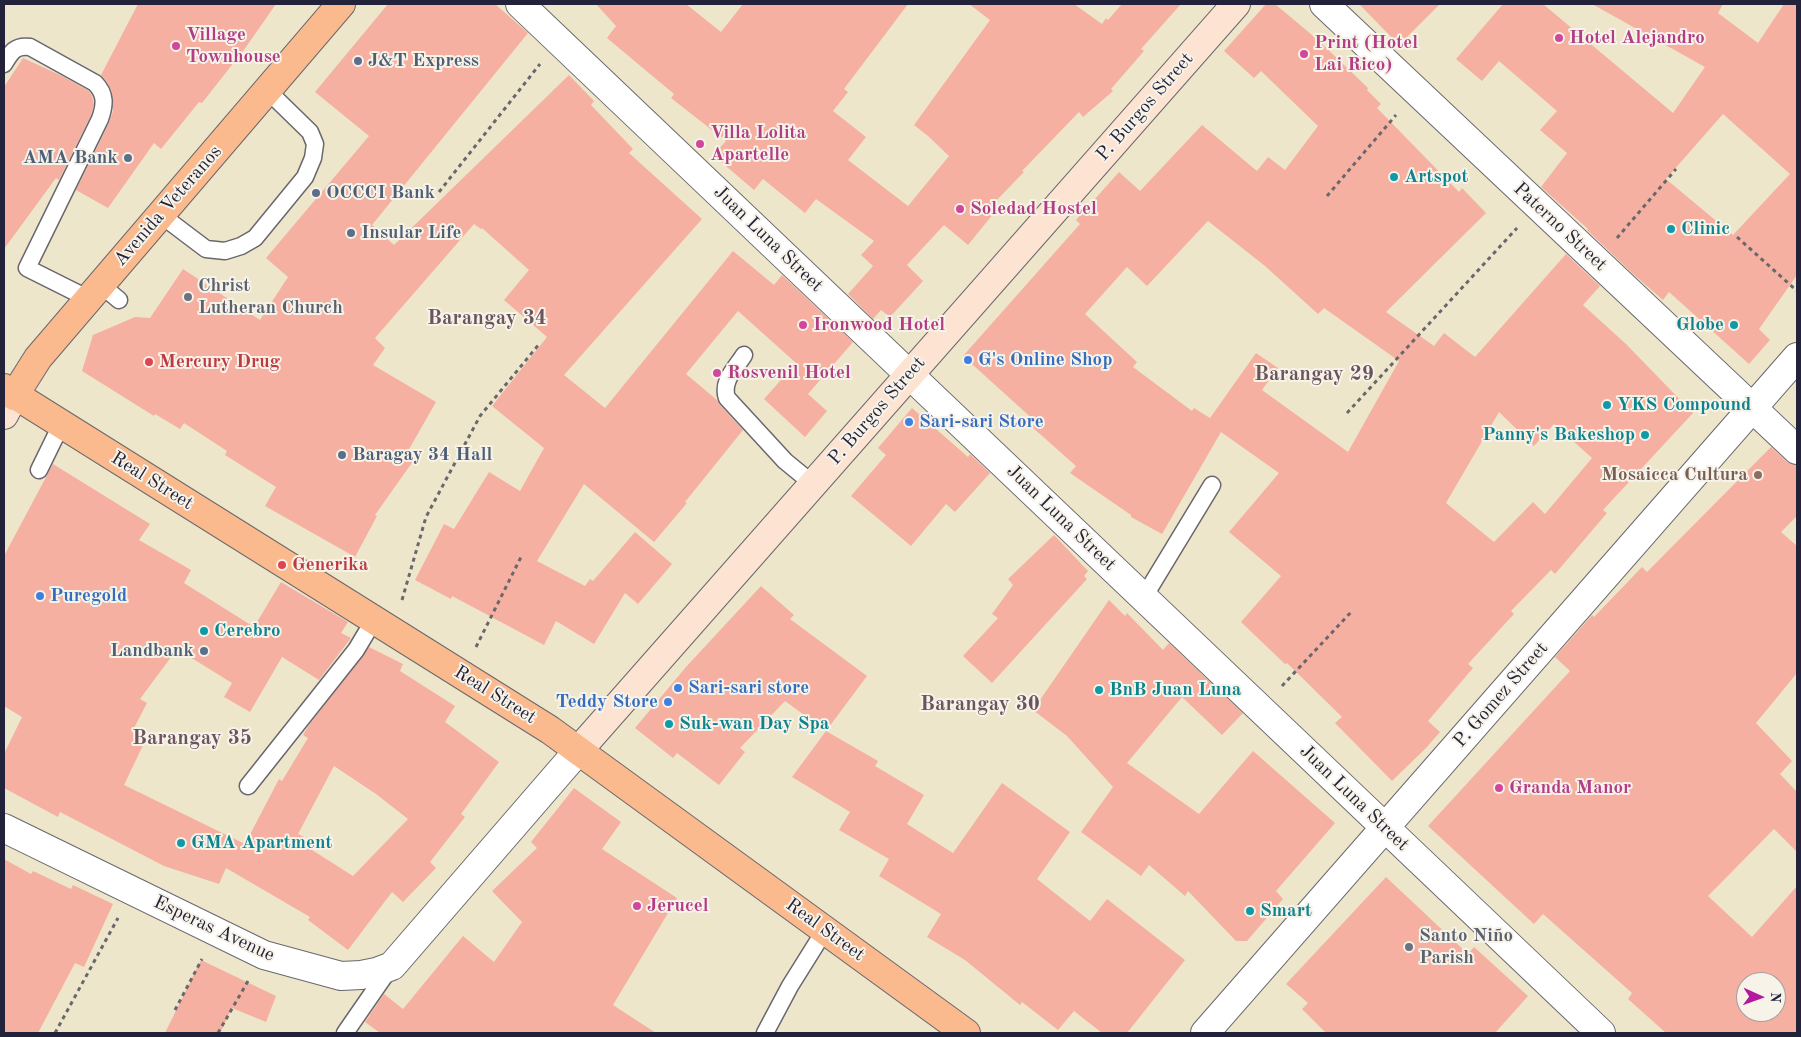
<!DOCTYPE html>
<meta charset="utf-8">
<style>
body{margin:0}
#map{position:relative;width:1801px;height:1037px;overflow:hidden;background:#eee6cb;font-family:"Old Standard TT",serif}
canvas{display:block}
.frame{position:absolute;inset:0;border:5px solid #22223b;pointer-events:none}
.north{position:absolute;left:1736px;top:972px;width:50px;height:50px;box-sizing:border-box;background:#f7f3e8;border:1px solid #a29fa3;border-radius:50%;rotate:92deg;font-size:14px;font-weight:700;line-height:20px;text-align:center;color:#22223b}
.north::after{content:'';display:block;margin:auto;width:18px;height:22px;background:#b5179e;clip-path:polygon(50% 0,100% 100%,50% 72%,0 100%)}
</style>
<div id="map">
<canvas width="1801" height="1037"></canvas>
<div class="frame"></div>
<div class="north">N</div>
</div>
<script>
const ctx = document.querySelector('canvas').getContext('2d');
ctx.lineJoin = 'round';
function fill(path, color) {
  ctx.fillStyle = color;
  ctx.fill(path, 'evenodd');
}
function trace(path, color, width, dash) {
  ctx.strokeStyle = color;
  ctx.lineWidth = width;
  ctx.lineCap = dash ? 'butt' : 'round';
  ctx.setLineDash(dash || []);
  ctx.stroke(path);
}
function drawText(font, color, halo, rows, align = 'center') {
  ctx.font = font + ' "Old Standard TT",serif';
  ctx.lineWidth = 4;
  ctx.setLineDash([]);
  ctx.textBaseline = 'middle';
  ctx.strokeStyle = halo;
  ctx.fillStyle = color;
  for (const [text, x, y, turn = 0] of rows) {
    ctx.save();
    ctx.translate(x, y);
    ctx.rotate((+turn || 0) * Math.PI / 180);
    ctx.textAlign = isNaN(turn) ? turn : align;
    if (halo) ctx.strokeText(text, 0, 0);
    ctx.fillText(text, 0, 0);
    ctx.restore();
  }
}
fill(new Path2D(`
 M138,4H276L246,47L202,103L199,102L161,149L154,143L108,208L76,190L109,123L113,111L112,92L107,82L101,75Z
 M388,4H495L528,33L372,225L394,245L569,75L594,101L591,105L633,149L629,153L702,219L564,375L605,408L733,251L774,285L782,275L853,342L808,394L827,411L805,437L764,399L796,363L738,311L686,374L717,400L720,405L743,430L685,502L687,503L654,542L584,484L537,561L585,586L590,579L593,581L635,532L672,564L638,604L625,593L594,644L556,621L544,645L452,596L451,599L415,580L444,524L454,529L489,472L520,491L544,448L492,406L547,337L504,300L529,270L482,228L481,229L474,224L375,338L385,348L373,365L436,402L408,451L416,457L375,515L377,516L355,557L265,506L276,487L225,455L227,451L184,423L180,429L155,414L154,416L82,371L93,335L135,317L150,318L183,269L260,320L288,277L266,258L369,136L315,92Z
 M596,4H686L721,32L743,4H908L844,89L848,92L833,111L866,137L848,160L908,206L949,156L928,136L914,125L990,20L969,4H1074L1102,24L1106,18L1108,20L1122,4H1181L1141,49L1144,51L1111,89L1113,91L1083,117L1079,112L1022,171L1024,172L993,204L998,208L968,245L944,225L907,265L923,281L890,317L881,310L873,319L848,294L873,266L861,255L874,241L816,199L805,213L763,179L754,190L713,155L726,141L671,98L674,94L607,38L616,26Z
 M1266,4H1275L1318,40L1368,88L1367,90L1381,104L1377,108L1459,192L1462,188L1486,213L1386,312L1434,346L1444,333L1475,357L1566,254L1600,286L1583,305L1626,344L1693,413L1603,510L1607,513L1555,574L1551,570L1511,611L1514,614L1468,664L1473,668L1428,721L1440,732L1426,748L1392,781L1335,723L1342,717L1287,663L1285,664L1241,622L1281,576L1229,532L1279,473L1221,432L1162,534L1131,517V515L1070,473L1076,466L1032,427L1036,422L963,356L1080,224L1076,220L1119,172L1140,191L1202,125L1257,171L1268,157L1285,170L1318,126L1261,71L1254,78L1224,51ZM1208,221L1265,266L1318,314L1324,308L1399,361L1348,452L1262,390L1278,368L1256,353L1210,418L1194,408L1192,411L1133,367L1137,362L1085,314L1127,267L1147,286ZM1499,412L1534,446L1554,424L1592,458L1545,514L1533,502L1494,542L1446,503Z
 M1359,4H1440L1399,45Z
 M1503,4H1543L1673,113L1705,67L1592,4H1723L1718,13L1758,43L1784,4H1797V275L1759,329L1770,340L1749,364L1669,292L1663,300L1632,273L1587,230L1588,229L1541,187L1567,153L1540,130L1557,111L1499,61L1482,81L1456,59ZM1723,114L1790,174L1733,235L1666,179Z
 M23,58L60,75L89,91L92,96L94,104L91,115L59,180L56,178L4,249V87Z
 M912,408L968,457L970,454L990,473L955,512L946,504L911,546L851,496L886,455L878,448Z
 M1771,447L1787,462L1797,465V516L1781,532L1797,546V673L1756,723L1792,761L1780,774L1797,792V852L1774,829L1708,896L1752,937L1797,886V1033H1666L1628,999L1632,993L1543,914L1534,924L1428,826L1570,671L1555,657L1592,615L1594,617L1642,567L1647,572ZM1746,982H1776V1012H1746Z
 M53,464L150,524L139,540L191,570L184,583L254,627L281,582L348,622L341,633L351,638L319,680L282,657L250,712L224,697L232,683L177,649L140,699L147,703L132,732L146,739L124,785L245,844L279,779L282,781L308,738L303,735L309,725L369,647L403,664L400,671L455,706L445,722L499,762L461,814L465,817L430,862L436,868L403,902L392,892L348,950L308,920L310,917L226,868L219,884L164,866L60,812L58,817L4,788V754L22,717L4,706V556ZM334,766L376,794L408,819L353,876L301,843L304,837L298,834Z
 M1054,535L1088,571L1084,576L1087,579L992,683L963,656L998,618L992,614L1013,585L1008,579Z
 M761,586L794,615L790,619L867,676L826,731L785,701L740,748L745,752L719,785L677,753L673,758L635,728L686,667Z
 M1109,600L1125,616L1127,613L1163,650L1169,643L1243,713L1222,735L1182,697L1127,763L1199,814L1253,751L1335,823L1276,891L1283,899L1247,941H1236L1188,891L1185,896L1149,865L1141,876L1081,832L1113,787L1067,736L1033,710Z
 M826,731L878,761L875,766L924,795L907,824L953,853L1002,783L1070,832L1037,879L1090,921L1107,899L1185,960L1127,1033H1102L1074,1011L1058,1030L1022,1002L1020,1005L965,960L927,937L941,914L879,876L889,859L839,830L850,812L792,777Z
 M574,788L621,822L602,849L677,898L613,1005L656,1033H380L365,1022L384,994L403,1009L463,936L494,962L522,922L492,891L537,848L531,842Z
 M4,859L31,874L33,871L71,889L73,885L113,904L84,967L75,963L38,1033H4Z
 M1386,877L1468,954L1474,947L1528,996L1495,1033H1326L1302,1009L1308,1003L1286,984Z
 M201,960L276,996L266,1022L232,1008L220,1033H165Z`), '#f5b0a1');
const service = new Path2D(`
 M4,64C11,52 15,45 30,47L95,83C106,94 105,105 100,119L27,268L89,299
 M161,215L206,249L225,251L241,246L255,238L305,177L313,158L315,144L310,132L267,90
 M101,285L119,300
 M744,355C736,368 721,381 727,398L785,461L813,484
 M39,470L61,425
 M1144,597L1212,485
 M248,786L356,650L374,620
 M345,1033L390,968
 M765,1033L790,986L825,930`);
const minor = new Path2D(`
 M520,4L1601,1033
 M1205,1033L1797,357`);
const tertiary = new Path2D(`
 M1324,4L1797,450
 M4,828L264,955L341,976L361,975L376,972L392,966L578,751`);
const secondary = new Path2D(`
 M4,415L14,396
 M578,751L1236,4`);
const primary = new Path2D(`
 M4,388L550,730L966,1033
 M14,396L38,358L341,4`);
trace(service, '#69676d', 19);
trace(minor, '#69676d', 30);
trace(tertiary, '#69676d', 30);
trace(secondary, '#69676d', 30);
trace(primary, '#69676d', 30);
trace(new Path2D(`
 M439,192L540,64
 M1327,196L1396,115
 M1737,237L1797,291
 M1617,238L1676,169
 M1347,413L1517,228
 M402,600L426,517L480,416L540,343
 M476,647L521,557
 M1282,686L1353,610
 M175,1010L202,959
 M55,1033L118,918
 M218,1033L248,981`), '#69676d', 3, [4, 4]);
trace(service, '#fff', 16);
trace(minor, '#fff', 28);
trace(tertiary, '#fff', 28);
trace(secondary, '#fde3d1', 28);
trace(primary, '#fbba8d', 28);
for (const [x, y, r, color] of [
 [1559,38,5,"#d1479c"],
 [176,46,5,"#d1479c"],
 [1304,54,5,"#d1479c"],
 [358,61,5,"#5c6f8a"],
 [700,144,5,"#d1479c"],
 [128,158,5,"#5c6f8a"],
 [1394,177,5,"#0f9aa8"],
 [316,193,5,"#5c6f8a"],
 [960,209,5,"#d1479c"],
 [1671,229,5,"#0f9aa8"],
 [351,233,5,"#5c6f8a"],
 [188,297,5,"#6b7280"],
 [803,325,5,"#d1479c"],
 [1734,325,5,"#0f9aa8"],
 [968,360,5,"#3f7fe0"],
 [149,362,5,"#e0444e"],
 [717,373,5,"#d1479c"],
 [1607,405,5,"#0f9aa8"],
 [909,422,5,"#3f7fe0"],
 [1645,435,5,"#0f9aa8"],
 [342,455,5,"#5c6f8a"],
 [1758,475,5,"#8d6e63"],
 [282,565,5,"#e0444e"],
 [40,596,5,"#3f7fe0"],
 [204,631,5,"#0f9aa8"],
 [204,651,5,"#5c6f8a"],
 [678,688,5,"#3f7fe0"],
 [1099,690,5,"#0f9aa8"],
 [668,702,5,"#3f7fe0"],
 [669,724,5,"#0f9aa8"],
 [1499,788,5,"#d1479c"],
 [181,843,5,"#0f9aa8"],
 [637,906,5,"#d1479c"],
 [1250,911,5,"#0f9aa8"],
 [1409,947,5,"#6b7280"]
]) {
  const dot = new Path2D();
  dot.arc(x, y, r, 0, 2 * Math.PI);
  ctx.fillStyle = color;
  ctx.fill(dot);
  trace(dot, '#f7f3e8', 2);
}
drawText('bold 19px', '#b23c85', '#f7f3e8', [
 ["Village",186,35],
 ["Townhouse",186,57],
 ["Hotel Alejandro",1569,38],
 ["Print (Hotel",1314,43],
 ["Lai Rico)",1314,65],
 ["Villa Lolita",710,133],
 ["Apartelle",710,155],
 ["Soledad Hostel",970,209],
 ["Ironwood Hotel",813,325],
 ["Rosvenil Hotel",727,373],
 ["Granda Manor",1509,788],
 ["Jerucel",647,906]
], 'left');
drawText('bold 19px', '#4e5e75', '#f7f3e8', [
 ["J&T Express",368,61],
 ["AMA Bank",118,158,"right"],
 ["OCCCI Bank",326,193],
 ["Insular Life",361,233],
 ["Baragay 34 Hall",352,455],
 ["Landbank",194,651,"right"]
], 'left');
drawText('19px', '#22223b', '#f7f3e8', [
 ["P. Burgos Street",1145,107,-49],
 ["Avenida Veteranos",168,206,-49],
 ["Paterno Street",1560,227,43],
 ["Juan Luna Street",768,239,44],
 ["P. Burgos Street",877,411,-49],
 ["Real Street",152,481,32],
 ["Juan Luna Street",1061,518,44],
 ["Real Street",495,695,32],
 ["P. Gomez Street",1501,695,-49],
 ["Juan Luna Street",1354,798,44],
 ["Esperas Avenue",214,929,25],
 ["Real Street",825,930,36]
]);
drawText('bold 19px', '#0d838f', '#f7f3e8', [
 ["Artspot",1404,177],
 ["Clinic",1681,229],
 ["Globe",1724,325,"right"],
 ["YKS Compound",1617,405],
 ["Panny's Bakeshop",1635,435,"right"],
 ["Cerebro",214,631],
 ["BnB Juan Luna",1109,690],
 ["Suk-wan Day Spa",679,724],
 ["GMA Apartment",191,843],
 ["Smart",1260,911]
], 'left');
drawText('bold 19px', '#5b616d', '#f7f3e8', [
 ["Christ",198,286],
 ["Lutheran Church",198,308],
 ["Santo Niño",1419,936],
 ["Parish",1419,958]
], 'left');
drawText('bold 19px', '#366cbe', '#f7f3e8', [
 ["G's Online Shop",978,360],
 ["Sari-sari Store",919,422],
 ["Puregold",50,596],
 ["Sari-sari store",688,688],
 ["Teddy Store",658,702,"right"]
], 'left');
drawText('bold 19px', '#be3a42', '#f7f3e8', [
 ["Mercury Drug",159,362],
 ["Generika",292,565]
], 'left');
drawText('bold 19px', '#785e54', '#f7f3e8', [
 ["Mosaicca Cultura",1748,475]
], 'right');
drawText('bold 21px', '#6c545f', '#f7f3e8', [
 ["Barangay 34",487,318],
 ["Barangay 29",1314,374],
 ["Barangay 30",980,704],
 ["Barangay 35",192,738]
]);
</script>
